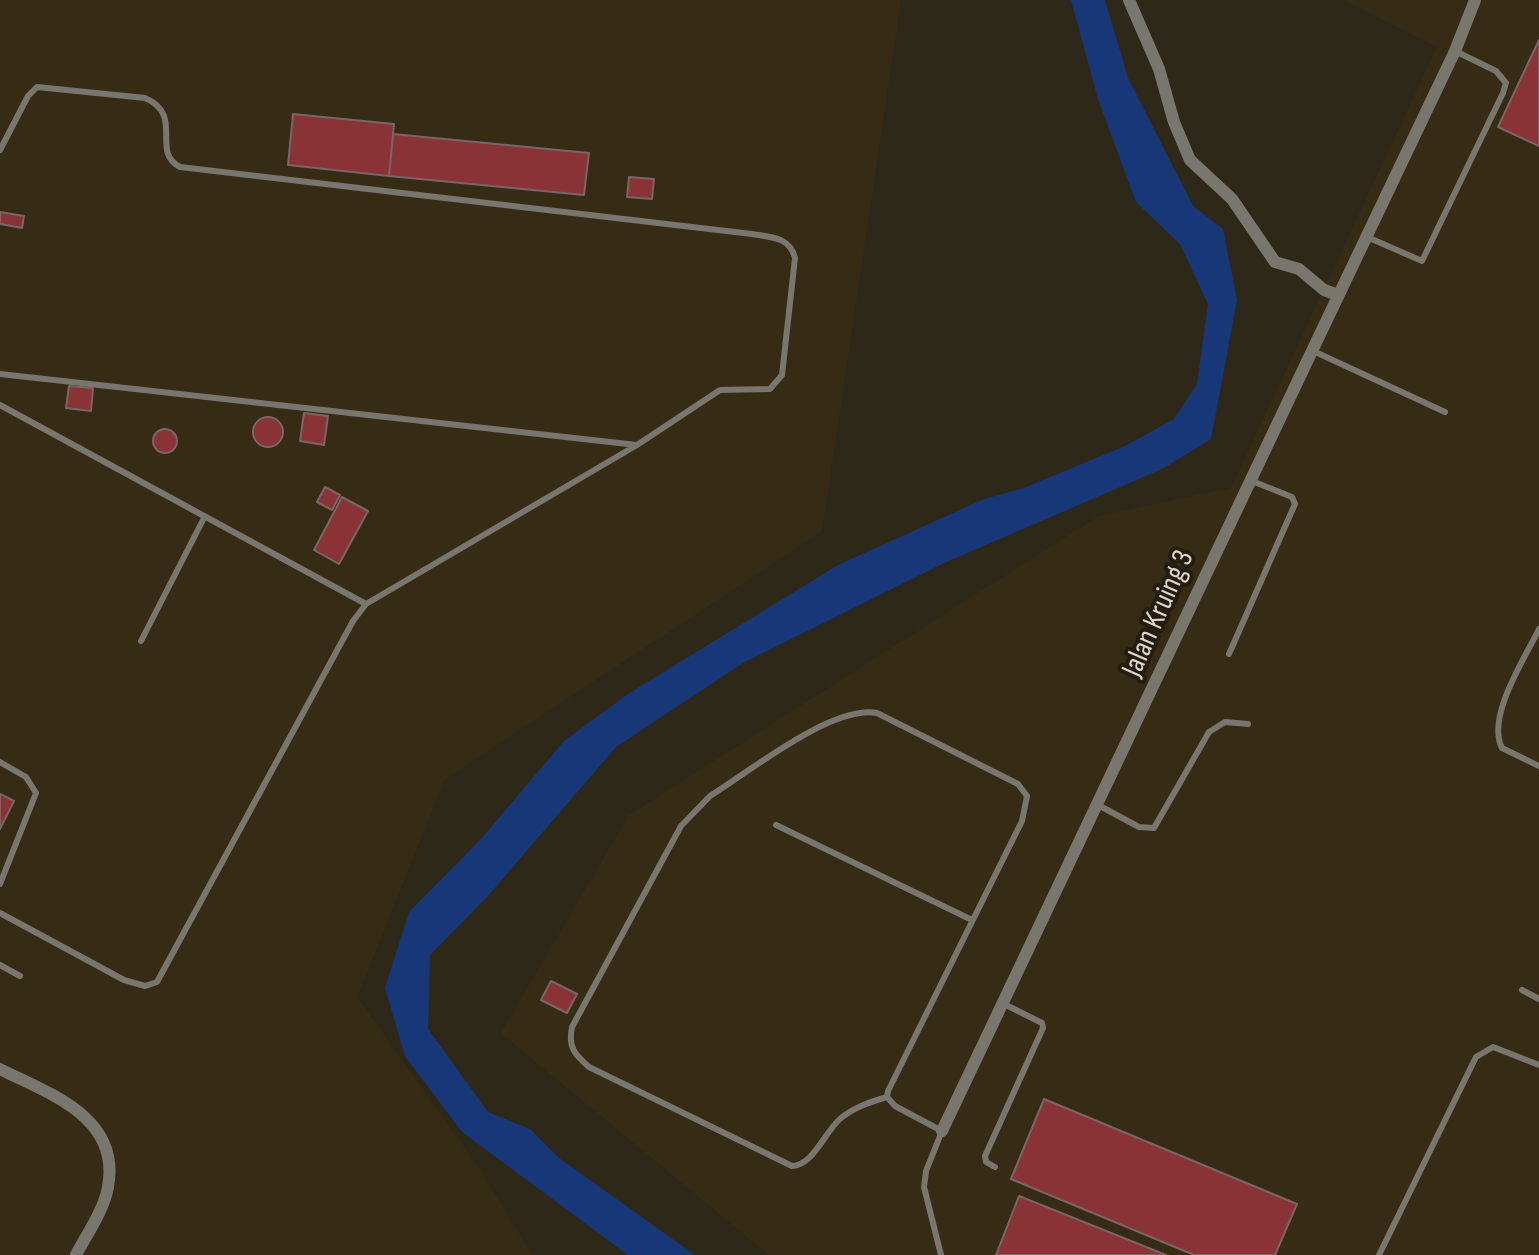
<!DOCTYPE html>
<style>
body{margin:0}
canvas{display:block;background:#2e2818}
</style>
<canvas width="1539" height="1255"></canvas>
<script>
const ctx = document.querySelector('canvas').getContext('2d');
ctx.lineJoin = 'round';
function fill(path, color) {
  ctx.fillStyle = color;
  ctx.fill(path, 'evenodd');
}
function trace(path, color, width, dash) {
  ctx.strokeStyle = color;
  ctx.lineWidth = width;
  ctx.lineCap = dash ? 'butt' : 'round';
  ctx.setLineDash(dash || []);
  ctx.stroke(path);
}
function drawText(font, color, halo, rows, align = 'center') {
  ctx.font = font + ' "Sofia Sans Condensed",sans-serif';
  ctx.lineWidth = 8;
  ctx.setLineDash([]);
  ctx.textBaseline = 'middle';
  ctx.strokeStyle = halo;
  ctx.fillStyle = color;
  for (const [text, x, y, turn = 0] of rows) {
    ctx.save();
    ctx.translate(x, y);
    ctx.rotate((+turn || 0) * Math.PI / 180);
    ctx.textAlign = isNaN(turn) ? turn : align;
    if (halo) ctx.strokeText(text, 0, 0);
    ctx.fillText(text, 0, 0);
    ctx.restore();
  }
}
fill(new Path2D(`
 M0,0H901L822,531L445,779L357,997L479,1168L532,1255H0Z
 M1344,0H1539V1255H769L501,1033L629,815L1099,516L1231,488L1437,47Z`), '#362c16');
fill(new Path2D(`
 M1071,0H1105L1128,78L1193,206L1223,229L1237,300L1211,439L1162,469L944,563L743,663L616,747L487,897L430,955L428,1029L488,1112L530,1129L559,1158L695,1255H628L462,1132L405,1056L385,988L409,912L481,839L564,741L628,694L838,565L984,499L1032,486L1125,446L1174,419L1197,384L1208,304L1180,244L1136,202L1098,99Z`), '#173778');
trace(new Path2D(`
 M877,564L1116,465`), '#173778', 28);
const building = new Path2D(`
 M1539,40V146L1498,127Z
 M293,114L394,124L389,176L288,165Z
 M393,134L589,153L584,195L389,176Z
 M629,177L654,179L652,199L627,197Z
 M0,212L24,216L22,228L0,224Z
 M69,386L93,388L91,411L66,408Z
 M304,413L328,416L324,445L300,441Z
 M253 432a15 15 0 1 1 30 0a15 15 0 1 1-30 0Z
 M153 441a12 12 0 1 1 24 0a12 12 0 1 1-24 0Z
 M325,487L340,495L332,510L317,502Z
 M342,497L368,511L339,564L314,550Z
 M0,794L14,801L0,829Z
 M551,981L577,994L567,1013L541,1000Z
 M1044,1099L1297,1204L1275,1255H1194L1011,1179Z
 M1019,1196L1166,1255H996Z`);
fill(building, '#893336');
trace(building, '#7b6564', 2);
trace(new Path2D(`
 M0,150L28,96L37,87L145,98C185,115 150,152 180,167L752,234C771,237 790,237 795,258L782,375L770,389L720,390L637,445L366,604L353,621L157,982L145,986L124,980L0,913
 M1367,237L1422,261L1503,93L1506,83L1496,71L1455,51
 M1311,350L1445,412
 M0,374L637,445
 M0,405L366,604
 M1539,629C1525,658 1486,717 1502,748L1539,766
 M141,641L204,518
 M1229,654L1295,504L1292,497L1252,481
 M0,762L26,777L36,793L0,884
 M1100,806L1139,827L1154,828L1209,732L1225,722L1248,724
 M776,825L972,920
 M0,965L20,976
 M1522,990L1539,999
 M887,1097C870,1102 855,1107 841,1118C825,1131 814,1165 792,1166L589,1067C574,1054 568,1047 572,1027L681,826L710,796C750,771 832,705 877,713L1018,784L1027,796L1022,821L888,1091L887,1097L895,1106L942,1131L926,1171L924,1187L941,1255
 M995,1167L986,1162L985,1156L1043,1028L1042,1023L1004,1004
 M1379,1255L1476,1057L1493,1047L1539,1065`), '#79766e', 6);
trace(new Path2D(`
 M1129,0L1159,69L1174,122L1190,160L1232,199L1275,262L1299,269L1324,290L1338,295
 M0,1069C50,1094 121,1117 108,1187C104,1210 87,1234 76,1255
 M942,1131C1116,772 1282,410 1455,51L1475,0`), '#79766e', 12);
drawText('30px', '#dbd7cd', '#251e0f', [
 ["Jalan Kruing 3",1159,614,-66]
]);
</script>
